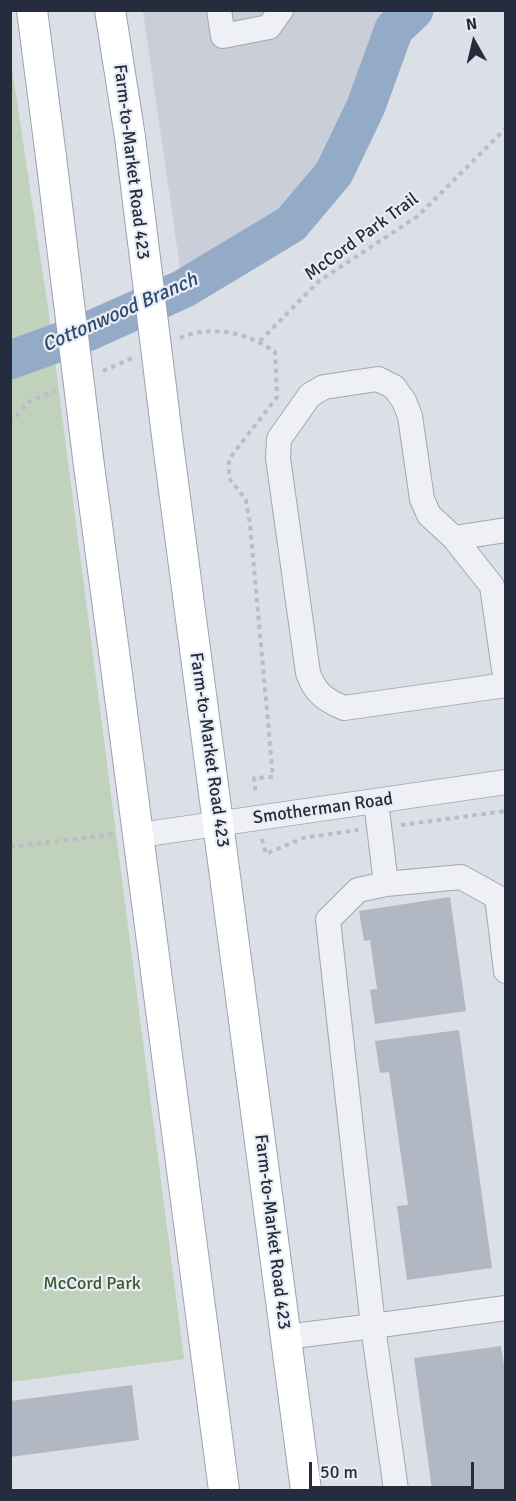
<!DOCTYPE html>
<style>
body{margin:0}
#map{position:relative;width:516px;height:1501px;overflow:hidden;background:#dbdfe6;font-family:Signika,sans-serif}
canvas{display:block}
.frame{position:absolute;inset:0;border:12px solid #252c3d;pointer-events:none}
.north{position:absolute;left:444px;top:12px;width:60px;height:60px;-webkit-text-stroke:4px #eaeef4;paint-order:stroke;rotate:352deg;font-size:16px;font-weight:700;line-height:24px;text-align:center;color:#252c3d}
.north::after{content:'';display:block;margin:auto;width:21px;height:27px;background:#252c3d;clip-path:polygon(50% 0,100% 100%,50% 72%,0 100%)}
.scale{position:absolute;left:309px;top:1462px;width:165px;height:27px;box-sizing:border-box;border:3px solid #252c3d;border-top:0;padding-left:8px;font-size:18px;line-height:21px;white-space:nowrap;color:#252c3d;-webkit-text-stroke:4px #eaeef4;paint-order:stroke}
</style>
<div id="map">
<canvas width="516" height="1501"></canvas>
<div class="frame"></div>
<div class="north">N</div>
<div class="scale">50 m</div>
</div>
<script>
const ctx = document.querySelector('canvas').getContext('2d');
ctx.lineJoin = 'round';
function fill(path, color) {
  ctx.fillStyle = color;
  ctx.fill(path, 'evenodd');
}
function trace(path, color, width, dash) {
  ctx.strokeStyle = color;
  ctx.lineWidth = width;
  ctx.lineCap = dash ? 'butt' : 'round';
  ctx.setLineDash(dash || []);
  ctx.stroke(path);
}
function drawText(font, color, halo, rows, align = 'center') {
  ctx.font = font + ' Signika,sans-serif';
  ctx.lineWidth = 4.5;
  ctx.setLineDash([]);
  ctx.textBaseline = 'middle';
  ctx.strokeStyle = halo;
  ctx.fillStyle = color;
  for (const [text, x, y, turn = 0] of rows) {
    ctx.save();
    ctx.translate(x, y);
    ctx.rotate((+turn || 0) * Math.PI / 180);
    ctx.textAlign = isNaN(turn) ? turn : align;
    if (halo) ctx.strokeText(text, 0, 0);
    ctx.fillText(text, 0, 0);
    ctx.restore();
  }
}
fill(new Path2D(`
 M143,11H414L394,29L366,106L334,173L291,224L183,289Z`), '#c9ced8');
fill(new Path2D(`
 M11,62L49,315L184,1359L11,1382Z`), '#c0d1bc');
trace(new Path2D(`
 M10,360L87,332L183,289L291,224L334,173L366,106L394,29L414,10`), '#94abc8', 39);
fill(new Path2D(`
 M450,897L466,1011L375,1024L370,990L377,989L370,940L364,941L359,911Z
 M459,1030L492,1268L407,1280L397,1206L408,1205L389,1072L380,1073L375,1041Z
 M501,1346L506,1377V1490H432L414,1358Z
 M132,1385L139,1440L10,1457V1401Z`), '#b2b8c3');
const minor = new Path2D(`
 M219,10L223,36L269,27L281,10
 M454,538L506,530
 M506,683L492,586L454,538L429,515L422,499L410,416L404,401L394,387L378,379L324,387L310,395L279,439L278,458L308,673C315,693 325,700 344,708L506,685
 M376,801L386,884L461,877L497,897L506,971
 M140,835L506,782
 M386,884L358,890L328,920L373,1326L506,1308
 M286,1337L373,1326L396,1490`);
const major = new Path2D(`
 M32,10L51,157
 M110,10L130,137
 M169,452L306,1490
 M88,458C135,802 177,1147 224,1490`);
trace(minor, '#a1a6b0', 26);
trace(major, '#9aa2b2', 32);
trace(new Path2D(`
 M180,338C212,324 248,333 275,352L277,397L229,459V478L246,500L250,524L273,777L254,778L256,795
 M260,341L319,281L418,216L506,128
 M103,371L132,358
 M10,423L30,401L55,391
 M401,825L506,811
 M262,839L266,854L303,838L358,830
 M10,847L114,834`), '#babdc5', 4, [4.5, 4.5]);
trace(minor, '#eef0f5', 24);
trace(major, '#fff', 30);
const majorBridge = new Path2D(`
 M130,137L169,452
 M51,157L88,458`);
trace(majorBridge, '#9aa2b2', 32, []);
trace(majorBridge, '#fff', 30);
drawText('18px', '#252c3d', '#eaeef4', [
 ["Farm-to-Market Road 423",131,162,83],
 ["McCord Park Trail",362,237,-36],
 ["Farm-to-Market Road 423",209,750,82],
 ["Smotherman Road",323,809,-8],
 ["Farm-to-Market Road 423",272,1232,83]
]);
drawText('18px', '#375932', '#eaeef4', [
 ["McCord Park",92,1284]
]);
drawText('italic 20px', '#2e4972', '#eaeef4', [
 ["Cottonwood Branch",120,313,-24]
]);
</script>
